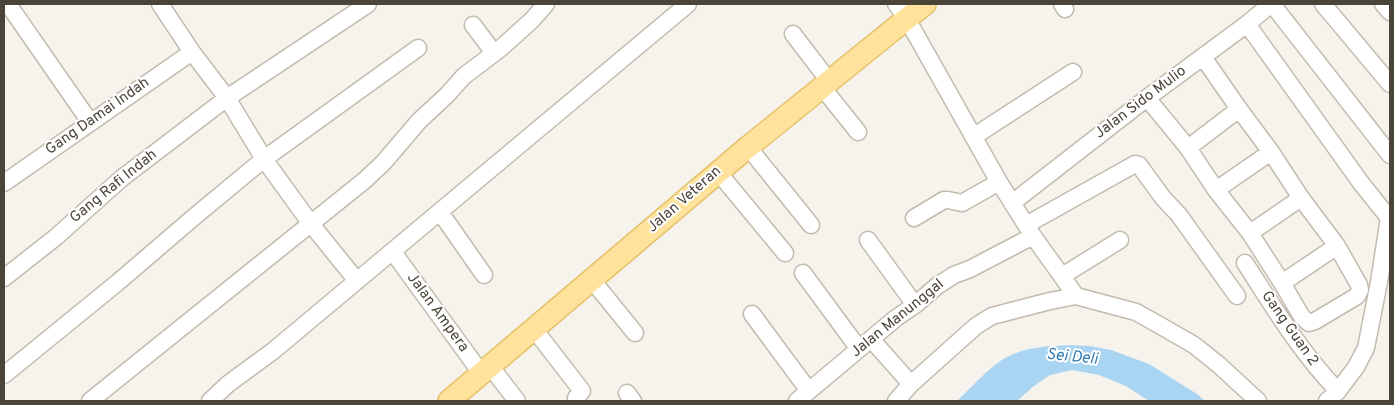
<!DOCTYPE html>
<style>
body{margin:0}
#map{position:relative;width:1394px;height:405px;overflow:hidden;background:#f6f3ec;font-family:Overpass,sans-serif}
canvas{display:block}
.frame{position:absolute;inset:0;border:5px solid #4b4439;pointer-events:none}
</style>
<div id="map">
<canvas width="1394" height="405"></canvas>
<div class="frame"></div>
</div>
<script>
const ctx = document.querySelector('canvas').getContext('2d');
ctx.lineJoin = 'round';
function fill(path, color) {
  ctx.fillStyle = color;
  ctx.fill(path, 'evenodd');
}
function trace(path, color, width, dash) {
  ctx.strokeStyle = color;
  ctx.lineWidth = width;
  ctx.lineCap = dash ? 'butt' : 'round';
  ctx.setLineDash(dash || []);
  ctx.stroke(path);
}
function drawText(font, color, halo, rows, align = 'center') {
  ctx.font = font + ' Overpass,sans-serif';
  ctx.lineWidth = 4;
  ctx.setLineDash([]);
  ctx.textBaseline = 'middle';
  ctx.strokeStyle = halo;
  ctx.fillStyle = color;
  for (const [text, x, y, turn = 0] of rows) {
    ctx.save();
    ctx.translate(x, y);
    ctx.rotate((+turn || 0) * Math.PI / 180);
    ctx.textAlign = isNaN(turn) ? turn : align;
    if (halo) ctx.strokeText(text, 0, 0);
    ctx.fillText(text, 0, 0);
    ctx.restore();
  }
}
fill(new Path2D(`
 M1069,345L1089,346L1111,350L1149,364L1197,394L1205,401H1149L1126,386L1099,375L1072,370L1050,375L1034,386L1017,401H957C971,388 991,365 1007,357C1026,347 1049,346 1069,345Z`), '#a9d4f2');
const minor = new Path2D(`
 M8,4L90,122
 M160,4L192,52L227,98L264,159L311,224L357,281
 M896,4L907,19L999,182L1033,236L1076,296L1136,312L1161,326L1194,345L1219,365L1258,401
 M1062,4L1065,9
 M1272,4L1390,155
 M1323,4L1390,84
 M1383,4L1390,12
 M1247,24L1361,183L1389,218
 M473,25L494,53
 M793,34L829,81
 M822,87L858,132
 M1147,98L1188,148L1216,190L1250,233L1282,283L1302,317L1309,323L1315,321L1357,296L1360,290L1359,285L1337,246L1301,198L1271,152L1239,109L1203,57
 M973,137L1073,72
 M748,147L811,225
 M1188,148L1239,109
 M718,172L785,253
 M4,183L192,52
 M1216,190L1271,152
 M1012,203L1147,98L1247,24L1271,4
 M440,212L484,275
 M914,218L944,200H948L962,203L999,182
 M1026,225L1135,164L1139,165L1163,198L1179,215L1237,296
 M1250,233L1301,198
 M868,240L915,305
 M393,252L481,373
 M1245,263C1274,308 1301,353 1338,391
 M803,273L859,349
 M1062,276L1120,240
 M4,278L56,237L122,178L227,98L368,4
 M592,280L635,333
 M1282,283L1337,246
 M752,314L809,391
 M534,329L582,391L576,398V401
 M871,339L911,384
 M490,366L517,401
 M4,375L117,283L194,217L264,159L418,48
 M627,393L633,401
 M90,401L365,180L384,162L419,121L447,95L464,76L501,48L532,20L546,4
 M210,401L228,384L273,351L688,4
 M797,401L896,318L915,305L937,286L954,275L970,269L1033,236
 M896,401L911,384L976,326L992,316L1050,301L1076,296
 M1327,401L1338,391L1356,367L1366,348L1379,282L1389,218L1390,214`);
const major = new Path2D(`
 M449,401L748,147L925,4`);
trace(minor, '#c2bbae', 19);
trace(major, '#e6c16a', 24);
trace(minor, '#fff', 16);
trace(major, '#ffe39c', 21);
drawText('15px', '#4b4439', '#fff', [
 ["Jalan Sido Mulio",1141,103,-37],
 ["Gang Damai Indah",98,117,-35],
 ["Gang Rafi Indah",114,187,-39],
 ["Jalan Veteran",685,200,-41],
 ["Jalan Ampera",437,313,54],
 ["Jalan Manunggal",898,319,-39],
 ["Gang Guan 2",1289,329,55]
]);
drawText('italic 16px', '#2e7ab2', '#fff', [
 ["Sei Deli",1072,358,6]
]);
</script>
